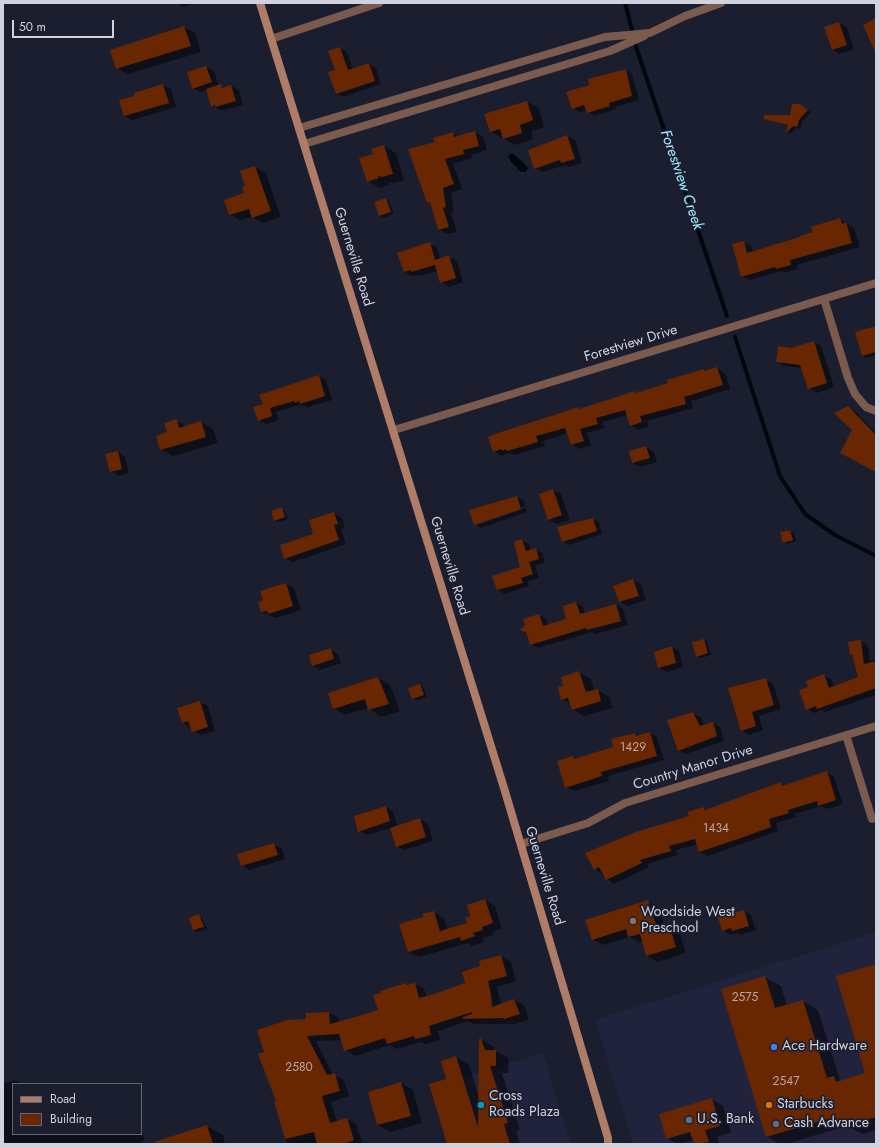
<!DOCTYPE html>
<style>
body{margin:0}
#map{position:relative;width:879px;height:1147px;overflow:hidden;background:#1b1e2f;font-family:Jost,sans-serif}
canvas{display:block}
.frame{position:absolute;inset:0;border:4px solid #d0d2df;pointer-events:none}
.legend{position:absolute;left:12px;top:1083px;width:130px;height:52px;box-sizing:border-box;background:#1b1e2f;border:1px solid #636675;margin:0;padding:5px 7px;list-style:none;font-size:12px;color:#d0d2df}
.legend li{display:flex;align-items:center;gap:8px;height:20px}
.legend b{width:20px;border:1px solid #636675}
.scale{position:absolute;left:12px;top:20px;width:102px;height:18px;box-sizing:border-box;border:2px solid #d0d2df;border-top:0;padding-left:5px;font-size:12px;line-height:14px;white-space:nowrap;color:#d0d2df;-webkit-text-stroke:3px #1b1e2f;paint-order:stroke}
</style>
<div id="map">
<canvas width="879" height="1147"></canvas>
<div class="frame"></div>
<ul class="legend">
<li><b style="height:5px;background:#af7c68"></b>Road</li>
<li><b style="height:11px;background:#682700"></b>Building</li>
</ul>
<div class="scale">50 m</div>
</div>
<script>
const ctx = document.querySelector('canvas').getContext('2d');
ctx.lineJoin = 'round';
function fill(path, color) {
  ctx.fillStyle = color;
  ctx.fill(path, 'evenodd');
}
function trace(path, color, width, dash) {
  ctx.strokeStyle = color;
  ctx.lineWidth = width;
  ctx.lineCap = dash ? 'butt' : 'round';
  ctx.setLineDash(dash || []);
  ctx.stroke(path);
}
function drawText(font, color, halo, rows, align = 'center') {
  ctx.font = font + ' Jost,sans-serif';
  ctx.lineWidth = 3.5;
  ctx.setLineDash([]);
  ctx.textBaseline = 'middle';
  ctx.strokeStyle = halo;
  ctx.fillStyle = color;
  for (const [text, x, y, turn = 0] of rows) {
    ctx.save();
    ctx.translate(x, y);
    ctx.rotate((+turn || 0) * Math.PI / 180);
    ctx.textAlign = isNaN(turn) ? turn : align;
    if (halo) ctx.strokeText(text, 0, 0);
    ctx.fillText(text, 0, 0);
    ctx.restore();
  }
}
fill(new Path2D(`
 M876,932V1144H633L595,1020Z
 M543,1053L571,1144H468L449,1082Z`), '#20233b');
fill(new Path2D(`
 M512,153L525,164L528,168L526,172H521L511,162L508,156Z`), '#00080b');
fill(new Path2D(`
 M176,3H197L183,7Z
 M839,23L847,28L854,49L840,54L833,50Z
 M184,27L195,33L201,52L128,74L117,68Z
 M340,48L347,52L353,70L369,64L376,68L381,84L343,97L337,93L336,71Z
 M206,67L214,71L219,86L225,88L231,86L239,90L243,105L224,110H220L212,105L207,90L201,92L193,88Z
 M626,70L632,74L639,100L615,107L616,109L594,116L587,110L580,112L573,108L591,86Z
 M163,85L171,89L176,107L132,120L125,116L136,96Z
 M527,102L539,108L544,127L531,131L533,139L516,145L491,132Z
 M804,108L811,112L802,122L800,129L797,128L790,134L787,133L789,126L765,118L791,116Z
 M475,132L483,137L487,150L471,155L472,158L453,164L462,189L451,193L454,212L451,213L457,232L447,234L439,229L432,205L428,202L436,142L453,133L459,137Z
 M567,136L575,140L582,163L569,167L566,165L542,172L535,168Z
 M384,146L396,153L404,180L395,183L389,182L390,185L380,188L368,181L374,154Z
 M255,167L266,173L281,217L263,223L252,217L240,220L230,214L245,194L246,187Z
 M386,199L389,201L394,214L383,218L380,216L375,202Z
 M840,219L854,228L860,247L797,265L798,269L784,273L781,271L750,280L742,276L744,242L751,246L753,252L802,238Z
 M430,244L437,248L441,259L449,257L457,261L463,282L449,287L441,282L437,271L420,276L417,275L412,276L405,272L399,253Z
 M876,326V355L866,358L863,356Z
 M814,342L821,346L834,387L817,393L809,388L802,368L784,366L777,361L792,349Z
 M717,368L725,373L730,389L691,401L693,408L647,421L649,426L638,430L631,425L627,415L603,422L605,428L587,433L591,445L579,449L572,444L568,433L543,441L545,446L515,455L509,453L501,456L494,451L579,408L581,410L635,392L638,393L669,384L703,370L706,372Z
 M319,376L326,380L332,400L308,407L300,405L276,412L279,420L266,424L259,420L264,405Z
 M847,407L855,411L876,433V471L853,430Z
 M177,421L187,427L201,422L213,429L218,443L173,456L161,450L168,433Z
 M646,447L654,452L657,462L641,467L633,463L630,452Z
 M118,452L125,457L129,473L118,476L111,471Z
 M553,490L561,494L570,520L557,524L549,520L540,494Z
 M517,497L524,500L525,506L478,523V525L526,508L527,512L481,528L475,524Z
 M281,508L285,511L288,519L278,522L275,520Z
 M334,513L342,518L345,528L341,529L346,544L293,562L285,558L315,534Z
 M593,519L599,522L602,534L569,545L562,541Z
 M790,531L794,533L796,541L787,544L784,542L781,533Z
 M522,540L529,544L531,550L536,549L542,553L545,563L535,565L539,578L528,581L529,586L504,594L498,590L522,568Z
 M633,580L641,584L646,600L628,606L620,602L615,586Z
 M286,584L294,588L301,610L276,618L262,612L264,601L261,591Z
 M576,603L583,607L585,614L616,605L623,609L628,625L595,634L592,632L538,648L531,644L527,633L522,630L539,615L546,619L548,625L568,619Z
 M704,640L707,642L711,655L701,658L697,656Z
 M861,641L868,646L870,661L876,659V695L825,712L822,710L814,713L807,709L809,687L824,675L832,680L834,687L859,678L853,655L851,654Z
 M672,647L679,651L683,667L666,672L659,667Z
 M331,649L338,654L341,663L320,670L313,665Z
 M579,672L591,679L595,691L597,690L609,697L613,708L584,716L572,709L571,704L562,699L564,686Z
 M378,678L390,685L400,711L381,717L369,708L345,715L333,708Z
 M765,679L773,684L781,709L759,716L763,730L749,735L742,730Z
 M420,685L423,687L427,697L417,700L413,698Z
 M200,702L208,706L215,731L200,735L182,722Z
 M693,713L701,717L704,725L713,723L720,727L724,741L686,754L678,750Z
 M650,733L657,737L664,760L608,776L609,781L574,791L566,787L573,757L576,759L614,748L635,734L639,736Z
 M827,772L834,777L843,804L827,809L821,806L795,814L796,817L776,823L778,831L708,856L700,852L698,844L676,850L678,855L647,864L649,867L614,884L595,869L704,808L708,810L781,784L785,786Z
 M386,807L393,812L398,827L420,819L428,824L433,841L404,850L397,846L391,828L367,835L359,831Z
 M274,844L282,849L285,859L249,870L242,865Z
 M485,900L495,906L502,929L492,932L493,935L483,938L484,942L472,946L468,943L419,957L408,952L425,918L434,912L444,918L448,930L468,923Z
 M648,902L659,908L665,929L670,928L680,934L686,953L658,962L647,956L643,942L640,943L630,937L603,945L592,939Z
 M744,911L751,915L756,930L740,935L737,933L730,935L723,930Z
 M199,916L202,918L207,929L198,932L194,930L190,919Z
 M501,956L511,962L516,981L497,987L501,1005L514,1000L524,1005L529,1019L515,1024H474L468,1021L438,1031L440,1040L425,1044L421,1042L397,1049L390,1045L355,1056L345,1050L342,1040L316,1041L333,1075L344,1080L349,1096L331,1102L337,1122L347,1119L356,1124L363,1144H287L275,1102L277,1101L265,1053L307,1020L329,1013L339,1018V1023L379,1010L406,984H415L424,989L427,997L466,984L482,967Z
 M876,965V1130L863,1134L847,1126L786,1144H780L766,1136L765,977L781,986L787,1006L803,1001L818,1010L840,1080L842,1082L867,1074Z
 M481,1039L494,1047L495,1051L509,1058L508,1073H502L520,1130L516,1131L520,1144H448L447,1079L456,1057L469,1065L479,1097Z
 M15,1080L22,1084H13V1134H141V1128L145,1140L141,1142V1144H3V1084Z
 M401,1083L413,1090L422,1123L390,1132L378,1125L369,1092Z
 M712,1099L723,1106L731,1132L717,1137L719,1144H695L694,1140L677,1144L667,1138Z
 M207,1126L223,1135L225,1144H173Z`), '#0007');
trace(new Path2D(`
 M625,3L632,30
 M635,44L727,316
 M735,337L780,476L805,514L835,535L876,556`), '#00080b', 4);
fill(new Path2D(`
 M876,18V53L863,25Z
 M839,22L847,45L832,50L824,27Z
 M184,26L191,46L116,69L110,50Z
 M340,47L348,70L369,63L375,81L336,94L328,72L335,70L328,51Z
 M206,66L212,82L192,89L187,72Z
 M626,69L632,96L609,103L610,106L587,113L584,105L572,109L566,92L589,85L588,79Z
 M163,84L169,103L124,116L119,100L134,96V93Z
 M221,84L222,88L231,85L236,101L215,107V105L211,106L206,89Z
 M527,101L533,120L520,125L522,133L503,139L500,129L490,132L484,114Z
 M792,104H800L808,110L799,120L797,127L793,126L786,133L788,125L764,119V115H790Z
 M475,131L479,146L463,150L464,154L445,159L454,184L443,188L446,207L443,208L449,227L438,230L430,202L427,203L408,149L435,142L433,138L453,132L454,137Z
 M567,135L575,159L561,163L560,160L534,169L528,150Z
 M384,145L393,174L382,177L378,176L379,178L367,182L359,158L373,154L371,149Z
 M255,166L271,211L252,218L249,209L229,215L224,200L244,193L242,187L245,186L240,171Z
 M386,198L391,212L379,216L374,202Z
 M840,218L842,224L846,222L852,243L790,260L791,265L776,269L775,267L741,277L732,244L744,241L747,253L800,237V236L813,232L811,227Z
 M430,242L435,260L449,255L456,278L440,283L435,265L411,272V270L404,272L397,253Z
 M876,326V352L862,356L855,332Z
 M814,341L827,383L808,389L800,365L776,362L778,346L791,348Z
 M717,367L723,385L684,397L686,404L640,416L642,422L630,426L625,410L596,418L598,424L580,429L584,441L571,445L565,428L536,436L538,442L507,451L506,449L502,451V449L493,452L488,437L501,432L579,407V409L635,391L636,393L668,383L667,380L704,369V371Z
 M319,375L325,396L300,404L299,401L295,403L294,401L270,408L272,416L258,421L253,407L263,404L259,395Z
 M848,406L876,435V472L840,453L852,430L834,413Z
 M177,419L179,428L201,421L206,437L160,450L156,436L167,432L164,423Z
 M646,446L650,458L632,463L629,451Z
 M118,451L122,469L110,472L105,454Z
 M553,489L562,515L548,520L539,494Z
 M517,496L521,509L474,525L469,510Z
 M282,507L285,517L274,521L271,511Z
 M334,512L338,524L334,525L339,540L284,559L280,545L313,534L309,520Z
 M593,518L597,531L562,542L557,527Z
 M790,530L793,540L783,543L780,532Z
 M522,539L526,551L536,548L539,559L529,562L533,574L521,578L523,583L497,590L492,576L520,567L514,542Z
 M633,579L639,596L619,602L613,586Z
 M286,583L293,606L268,614L267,611L261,612L258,602L263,600L260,591Z
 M576,602L580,614L616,604L621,621L587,630L586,628L530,645L526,632L520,630L525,625L523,619L539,614L543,626L566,619L563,606Z
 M704,639L708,653L696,657L692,642Z
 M861,640L864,664L876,661V688L817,709L816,706L806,710L799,690L808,687L806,681L824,674L829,688L858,677L852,654L850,655L848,642Z
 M672,646L676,663L658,668L654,652Z
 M331,648L334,659L312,666L309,655Z
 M579,671L586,692L598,689L601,701L572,710L568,698L561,700L558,687L563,686L561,677Z
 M378,677L389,704L368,710L365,699L333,709L328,693Z
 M766,678L774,705L752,712L756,726L741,731L728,688Z
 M420,684L424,695L412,699L408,688Z
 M200,701L208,727L192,732L188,721L182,723L177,708Z
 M693,712L700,726L713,722L717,736L678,751L667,720Z
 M650,732L657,756L601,772L602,776L565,788L557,761L573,756L574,759L613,747L611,739L635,733L636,736Z
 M827,771L836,800L818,806L817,801L788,810L789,813L769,819L771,827L744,837L699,852L695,839L669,846L671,851L640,860L642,863L606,880L599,867L594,870L585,853L636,832L689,816L687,812L704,807L705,810L781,782L782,786Z
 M386,806L390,821L358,832L354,816Z
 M420,818L426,837L396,847L390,828Z
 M274,843L278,855L241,866L237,854Z
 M485,899L493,923L482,927L483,930L473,933L475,936L461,941L460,937L408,952L399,924L423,917L422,914L434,911L440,931L467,923L465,918L470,916L467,905Z
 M648,900L658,931L670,927L676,947L646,956L640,934L628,937L626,929L592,940L585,920Z
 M744,910L749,926L732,931L731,928L722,931L718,917Z
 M199,914L204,927L193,930L189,918Z
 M501,955L507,976L488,981L491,994L492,1007L514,999L520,1014L504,1019V1018L463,1019V1017L472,1014V1012L429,1026L431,1035L415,1039L414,1036L387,1044L385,1038L344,1051L339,1034L307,1036L327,1075L335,1073L340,1091L322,1096L330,1123L347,1118L354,1140L344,1144H317L314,1132L285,1139L274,1101H276L258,1054L264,1052L257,1030L287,1020L306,1019V1013L329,1012L330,1024L355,1017L378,1010L373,995L381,993L380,991L406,983L407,985L415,982L419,998L434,994L465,983L462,972L480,966L479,961Z
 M876,964V1117L846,1126L831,1118L766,1137L721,989L765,976L775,1008L803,1000L827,1078L834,1076L836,1082L865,1073L836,976Z
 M481,1038L485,1050H496V1066H490L508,1123L504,1124L510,1144H447L429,1084L446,1079L441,1061L456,1056L478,1127L479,1039Z
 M401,1082L411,1116L377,1125L368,1092Z
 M712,1098L720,1126L705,1130L709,1142L694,1144L690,1132L666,1139L659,1114Z
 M207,1125L213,1144H155L154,1142Z`), '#682700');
trace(new Path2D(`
 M271,39L379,3
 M299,128L605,37L650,33L685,16L721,3
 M304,144L610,51L644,36
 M824,299L848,378L855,394L866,407L876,411
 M394,430L876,283
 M846,735L872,819
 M521,844L588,823L625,803L876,726`), '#7b5b4e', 8);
trace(new Path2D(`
 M260,3L504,788L608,1138V1144`), '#af7c68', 8);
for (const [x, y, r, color] of [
 [633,921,4,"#8d6e63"],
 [774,1047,4,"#3f7fe0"],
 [481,1105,4,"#0f9aa8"],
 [769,1105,4,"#e8710a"],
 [689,1120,4,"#5c6f8a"],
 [776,1124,4,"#5c6f8a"]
]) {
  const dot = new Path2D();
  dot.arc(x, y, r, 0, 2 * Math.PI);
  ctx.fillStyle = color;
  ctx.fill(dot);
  trace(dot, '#1b1e2f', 1.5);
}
drawText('12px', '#b6a7a7', null, [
 ["1429",633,748],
 ["1434",716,829],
 ["2575",745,998],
 ["2580",299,1068],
 ["2547",786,1082]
]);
drawText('14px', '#d0d2df', '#1b1e2f', [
 ["Guerneville Road",353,257,73],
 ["Forestview Drive",631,344,-17],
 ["Guerneville Road",449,566,73],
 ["Country Manor Drive",693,768,-17],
 ["Guerneville Road",544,876,73]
]);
drawText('14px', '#d0d2df', '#1b1e2f', [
 ["Woodside West",641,913],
 ["Preschool",641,929],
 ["Ace Hardware",782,1047],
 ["Cross",489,1097],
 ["Roads Plaza",489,1113],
 ["Starbucks",777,1105],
 ["U.S. Bank",697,1120],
 ["Cash Advance",784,1124]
], 'left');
drawText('italic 15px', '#9eebff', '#1b1e2f', [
 ["Forestview Creek",681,180,71]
]);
</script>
